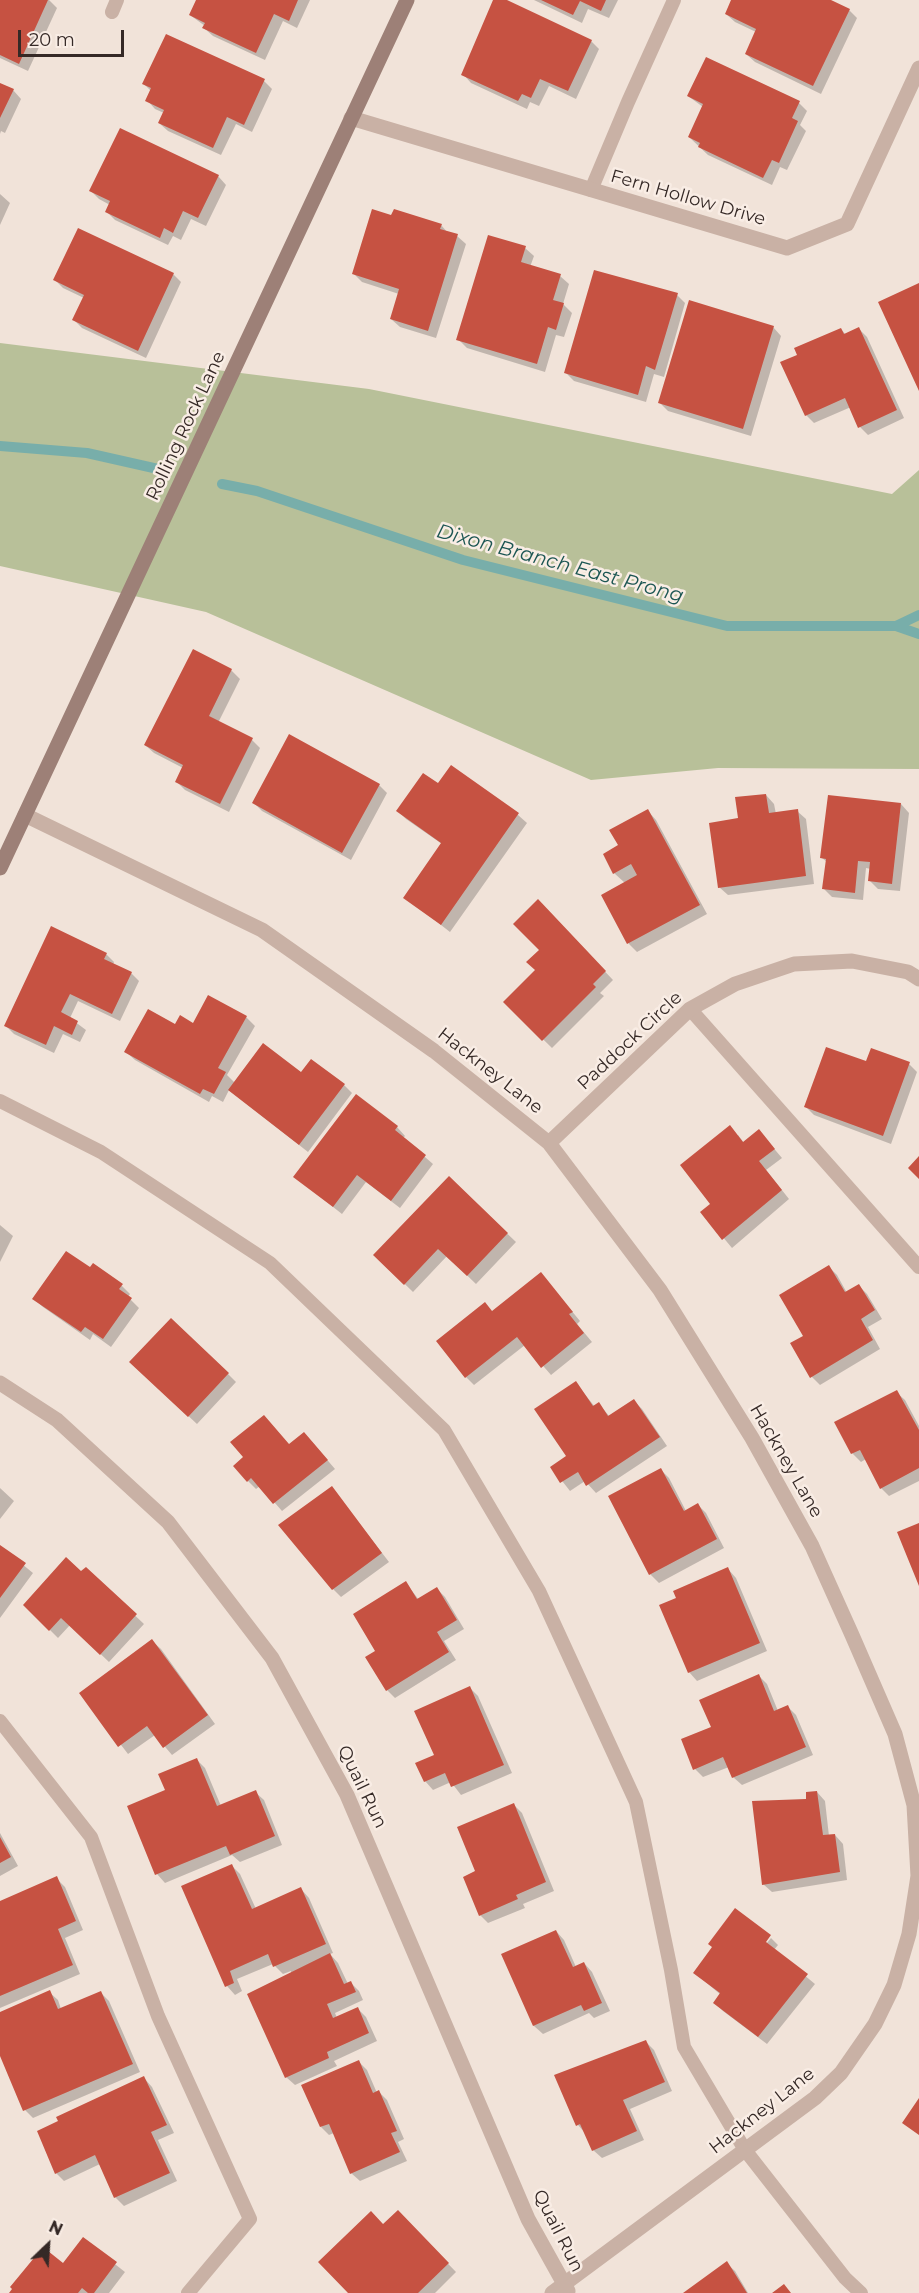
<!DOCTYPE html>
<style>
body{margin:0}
#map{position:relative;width:919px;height:2293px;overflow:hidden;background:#f1e3d9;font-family:Montserrat,sans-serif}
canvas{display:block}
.north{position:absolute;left:18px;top:2215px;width:60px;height:60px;-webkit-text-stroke:4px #f9ede5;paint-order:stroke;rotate:25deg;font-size:16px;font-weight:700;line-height:24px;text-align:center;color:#352926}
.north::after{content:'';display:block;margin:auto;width:21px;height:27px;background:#352926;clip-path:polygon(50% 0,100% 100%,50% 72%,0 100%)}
.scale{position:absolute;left:18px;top:30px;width:106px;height:27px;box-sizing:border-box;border:3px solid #352926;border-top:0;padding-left:8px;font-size:18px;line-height:21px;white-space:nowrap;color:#352926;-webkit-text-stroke:4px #f9ede5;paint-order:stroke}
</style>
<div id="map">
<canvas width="919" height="2293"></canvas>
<div class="north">N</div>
<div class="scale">20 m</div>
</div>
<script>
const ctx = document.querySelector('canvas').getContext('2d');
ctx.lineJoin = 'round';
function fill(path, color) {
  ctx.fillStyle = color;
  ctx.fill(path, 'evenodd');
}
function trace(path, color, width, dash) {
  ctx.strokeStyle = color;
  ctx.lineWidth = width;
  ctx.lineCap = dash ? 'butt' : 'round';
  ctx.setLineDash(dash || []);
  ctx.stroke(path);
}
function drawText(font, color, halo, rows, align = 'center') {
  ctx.font = font + ' Montserrat,sans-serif';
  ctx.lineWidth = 5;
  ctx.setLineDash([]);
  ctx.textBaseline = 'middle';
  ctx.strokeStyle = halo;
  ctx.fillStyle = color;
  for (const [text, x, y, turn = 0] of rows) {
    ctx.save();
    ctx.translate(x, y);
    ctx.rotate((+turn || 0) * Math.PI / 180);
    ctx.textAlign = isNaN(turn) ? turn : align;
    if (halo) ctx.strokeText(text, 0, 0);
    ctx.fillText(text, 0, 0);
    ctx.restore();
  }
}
fill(new Path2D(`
 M0,343L369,389L892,494L919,470V769L718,768L591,780L206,612L0,566Z`), '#b8c099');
fill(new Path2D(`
 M0,0H49L57,8L28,71L0,58Z
 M197,0H310L297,28L283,21L265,60L213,36L204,28L205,26L190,15Z
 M494,0H503L591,41L599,49L576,99L549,86L539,106L530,102L527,109L471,83L463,74Z
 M534,0H618L609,18L588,9L582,23Z
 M733,0H828L849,10L857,18L821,94L755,62L746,54L756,32L735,22L726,14Z
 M264,81L272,89L252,132L236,124L221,155L168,131L159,123L164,113L155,109L147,100L151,91L144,84Z
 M0,85L13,90L21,99L5,133L1,131L0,134Z
 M688,96L799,103L807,111L800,125L806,131L787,170L780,167L772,185L708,155L689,137L703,107Z
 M218,176L226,185L206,226L191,219L181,240L173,236L168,245L115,220L107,212L110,205L99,199L91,191Z
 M0,194L10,203L0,225Z
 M392,217L441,225L448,233L457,236L466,244L436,338L400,327L391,319L399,294L362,282L354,274Z
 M525,248L534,256L530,267L560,276L569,284L563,304L572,313L564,337L556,335L545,372L467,348L458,339Z
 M173,274L181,282L146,358L82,328L74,320L84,298L63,288L55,280Z
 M677,295L685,303L664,377L654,374L646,402L574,381L566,373Z
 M773,327L781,336L751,436L668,411L660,403Z
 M841,329L846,335L859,329L867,337L904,418L868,435L860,427L851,407L814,423L806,415L799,355Z
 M231,670L240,679L218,723L252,740L260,748L229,812L185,790L176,781L183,768L154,753L145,745Z
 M451,767L518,815L527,823L450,932L405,897L442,844L406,819L398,811L439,785Z
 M379,785L387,793L351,860L262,811L254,803Z
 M766,795L774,804L776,814L797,811L806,819L814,884L728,895L719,887L740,820Z
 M901,804L909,813L900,891L878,889L869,880L871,869L866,868L863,900L832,897L824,889L827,862L822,858Z
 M648,811L656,820L707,914L637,952L629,944L603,895L625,883L614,873L605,855L620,846Z
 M546,909L613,980L600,993L604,996L552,1048L505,1002L537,970Z
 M106,954L114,962L113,965L131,973L139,981L120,1021L78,1001L70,1018L86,1030L80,1042L63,1034L54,1053L14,1034L6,1026Z
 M209,997L246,1017L255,1026L227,1075L235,1083L302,1074L344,1085L352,1093L308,1152L229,1090L223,1102L212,1096L209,1102L135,1060L126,1052L175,1026L193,1025Z
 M867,1063L909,1064L917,1072L891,1144L814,1115L806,1107Z
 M397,1127L405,1136L403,1138L433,1164L400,1208L366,1182L342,1214L295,1177Z
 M759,1131L782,1158L766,1170L789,1199L732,1248L702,1212L713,1204L738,1135L744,1143Z
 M449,1178L516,1242L476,1284L447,1256L413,1292L375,1255Z
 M0,1225L13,1236L0,1262Z
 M829,1267L837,1275L847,1293L859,1286L867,1294L882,1319L868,1327L880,1349L820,1385L812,1377L805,1336Z
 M90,1269L122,1286L130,1294L128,1297L139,1308L111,1347L93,1334L90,1340L43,1307L34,1299Z
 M541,1274L580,1321L577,1324L592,1342L551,1375L525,1345L474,1385L466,1377L493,1312Z
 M140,1371L228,1374L236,1382L197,1424Z
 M576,1383L595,1407L599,1404L610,1417L634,1401L642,1409L667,1446L596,1493L585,1481L570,1491L552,1468L568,1457Z
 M896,1392L905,1400L919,1426V1481L889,1496L881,1488L866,1459L861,1462L852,1453Z
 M312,1442L335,1469L282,1511L260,1486L256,1489L248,1481L245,1457Z
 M661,1470L669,1478L686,1511L698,1505L706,1513L724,1548L659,1583L650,1574Z
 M0,1488L14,1501L0,1519Z
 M332,1488L389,1562L341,1597L333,1589Z
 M0,1546L33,1573L0,1618Z
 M86,1569L144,1624L109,1662L70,1625L58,1638L25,1605L81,1573Z
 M728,1569L736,1578L767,1651L697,1681L689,1672L678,1599Z
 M406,1583L419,1600L437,1589L445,1597L464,1629L444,1641L456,1660L395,1698L387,1690L378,1651Z
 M152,1641L161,1649L215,1724L172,1755L155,1735L128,1754L81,1693Z
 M759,1676L767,1684L778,1711L788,1707L796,1715L813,1755L742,1785L733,1777L729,1767L703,1777L695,1769L713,1727Z
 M470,1688L478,1696L512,1773L461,1795L451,1782L433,1790L425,1781Z
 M197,1760L205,1768L221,1806L255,1792L264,1800L282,1845L240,1862L232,1855L165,1883L157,1874L167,1791Z
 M817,1792L825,1801L829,1836L835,1835L843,1844L847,1880L772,1892L763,1884L808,1800Z
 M514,1805L522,1813L554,1891L523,1904L525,1908L488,1923L480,1915Z
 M0,1833L18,1866L0,1876Z
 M232,1866L240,1874L256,1909L301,1889L309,1898L333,1953L330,1954L338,1963L348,1984L351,1983L359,1991L363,2000L335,2013L337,2018L358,2009L366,2017L377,2041L334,2061L337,2066L295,2085L286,2077L291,1971L283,1974L273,1964L237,1979L242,1991L235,1995L227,1986Z
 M56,1878L65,1887L83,1930L65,1938L80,1974L0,2008V1902Z
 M556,1931L564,1940L576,1967L584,1963L592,1972L610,2011L594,2018L589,2013L543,2034L534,2026L503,1955Z
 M771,1938L778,1945L774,1950L815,1984L767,2044L723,2011L715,2003L721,1995L695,1973L762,1949Z
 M49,1992L58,2000L61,2009L101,1993L109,2001L140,2072L33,2118L25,2110L0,2052V2013Z
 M646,2042L654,2050L672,2091L630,2109L644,2140L602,2158L593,2150L585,2133L578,2125Z
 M359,2062L367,2070L377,2093L379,2092L387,2100L404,2139L398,2142L407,2161L360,2181L351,2173L334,2133L329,2135L321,2127Z
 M144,2078L152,2087L174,2133L158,2140L177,2181L124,2206L115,2197L100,2164L64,2181L56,2173Z
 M398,2212L456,2272L435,2293H350L383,2226Z
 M83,2239L125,2272L109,2293H11L63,2265Z
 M726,2263L735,2271L748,2293H686Z`), '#0003');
trace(new Path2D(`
 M0,446L87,453L158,469
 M222,484L257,491L463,560L727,626H896L919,615
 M896,626L919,634`), '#78aeaa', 10);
fill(new Path2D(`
 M0,0H48L19,64L0,55Z
 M196,0H298L289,21L274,14L256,53L202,28L205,23L189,15Z
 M493,0H507L592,40L568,91L540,79L531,98L522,94L518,101L461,75Z
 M541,0H606L601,11L580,1L573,15Z
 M731,0H831L850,9L813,86L745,54L756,29L725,14Z
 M166,34L265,79L244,125L227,117L213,148L158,123L164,110L145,101L151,88L142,84Z
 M706,57L800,101L792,118L798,121L779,163L772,160L763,178L698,147L700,143L688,137L703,104L687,96Z
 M0,83L14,89L0,118Z
 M120,128L219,175L198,218L183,211L173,233L164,228L160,238L105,212L110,201L89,191Z
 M372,209L391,215L394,209L442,224L440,229L458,234L428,331L390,319L399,289L352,274Z
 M78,228L174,273L138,351L72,320L84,295L53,280Z
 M488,235L526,246L521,262L561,274L553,300L564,303L556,330L548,327L537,364L456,340Z
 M594,270L678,293L655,370L646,366L638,395L564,373Z
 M919,283V391L878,302Z
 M689,300L774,326L743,429L658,403Z
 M859,327L897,410L858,428L845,398L805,416L780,362L797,355L794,348L841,328L844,334Z
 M193,649L232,669L209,716L253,738L220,804L175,782L183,765L144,745Z
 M289,734L380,784L342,853L252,803Z
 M451,765L519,813L441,925L403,898L441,843L396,811L423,773L438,783Z
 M766,794L769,813L798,809L806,876L718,888L709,823L738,818L735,797Z
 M828,795L901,803L892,884L868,881L870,862L858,861L855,893L822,889L826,859L820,858Z
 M648,809L700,905L627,944L601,895L637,875L631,864L613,874L603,854L618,845L609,830Z
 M538,899L606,971L593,984L596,987L542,1041L503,1002L535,970L526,962L539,950L513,924Z
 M51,926L107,953L104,959L132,972L112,1014L70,994L61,1012L78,1021L72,1035L54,1026L46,1045L4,1026Z
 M208,995L247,1016L218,1068L226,1072L214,1094L203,1089L200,1094L124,1052L148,1009L175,1024L180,1015L193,1023Z
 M263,1043L301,1072L311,1059L345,1084L299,1145L228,1090Z
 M826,1047L866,1061L871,1048L910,1062L883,1136L804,1107Z
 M356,1094L398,1126L395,1130L426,1155L391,1201L357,1175L333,1207L293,1177Z
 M730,1125L743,1142L759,1129L775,1149L759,1161L782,1190L722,1240L700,1212L710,1204L680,1165Z
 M919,1156V1179L908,1168Z
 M449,1176L508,1233L467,1276L438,1249L404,1285L373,1255Z
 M66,1251L90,1267L93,1263L123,1284L119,1289L132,1298L103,1339L85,1327L81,1332L32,1299Z
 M829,1265L845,1292L859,1284L875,1310L861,1319L873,1340L810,1378L790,1343L803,1336L779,1295Z
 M541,1272L573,1312L569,1314L584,1333L541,1368L517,1337L465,1378L436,1341L485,1302L492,1311Z
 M171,1318L229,1373L188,1417L129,1362Z
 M576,1381L593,1406L599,1402L608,1416L634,1399L660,1437L586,1486L578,1472L560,1483L550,1467L566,1456L534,1409Z
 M897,1390L919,1430V1468L880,1489L860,1450L851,1454L834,1422Z
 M264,1415L289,1444L304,1432L328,1460L273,1504L251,1478L247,1482L233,1466L243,1457L230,1442Z
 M661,1468L684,1511L698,1503L717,1539L649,1575L608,1496Z
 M332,1486L382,1553L332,1590L278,1525Z
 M919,1523V1586L897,1532Z
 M0,1545L26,1563L0,1598Z
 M66,1557L81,1571L86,1567L137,1614L100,1655L61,1618L49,1631L23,1605Z
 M728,1567L760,1643L688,1673L659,1605L676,1598L673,1591Z
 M406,1581L417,1599L437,1587L457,1620L437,1632L449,1652L386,1691L365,1657L375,1651L353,1614Z
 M152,1639L208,1715L163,1748L147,1726L118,1747L79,1693Z
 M759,1674L774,1711L788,1705L806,1747L732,1778L723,1757L693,1770L681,1739L711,1727L699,1700Z
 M470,1686L504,1765L451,1787L445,1773L424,1782L415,1763L434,1755L414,1711Z
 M197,1758L217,1806L256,1790L275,1836L230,1855L226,1846L155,1875L127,1806L165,1790L158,1774Z
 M817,1791L823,1835L835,1834L840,1872L762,1885L752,1801L806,1799V1792Z
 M514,1803L546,1882L516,1895L518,1899L479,1916L463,1877L475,1871L457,1827Z
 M0,1837L11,1857L0,1863Z
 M232,1864L252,1909L301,1887L326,1944L273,1967L268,1954L230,1971L234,1983L225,1987L181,1886Z
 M57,1876L76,1921L58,1929L73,1965L0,1996V1901Z
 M735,1908L771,1935L766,1942L808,1974L758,2037L713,2003L720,1993L693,1973L712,1947L708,1944Z
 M556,1930L573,1967L584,1962L602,2003L584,2011L581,2005L533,2026L501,1954Z
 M330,1953L344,1984L351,1981L356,1992L327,2004L333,2018L358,2007L369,2033L327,2052L329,2058L285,2078L247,1994Z
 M50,1990L58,2009L101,1991L133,2064L23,2111L0,2056V2012Z
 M646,2040L665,2082L623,2100L637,2131L592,2151L580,2124L576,2126L554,2075Z
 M359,2060L373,2093L379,2090L397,2131L391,2133L400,2152L350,2174L329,2124L320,2127L301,2085Z
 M144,2076L167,2125L151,2132L170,2173L114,2198L95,2155L55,2174L37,2131L58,2121L56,2117Z
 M919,2098V2135L902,2123Z
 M398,2210L449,2263L418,2293H348L318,2262L371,2211L383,2224Z
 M83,2237L117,2262L94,2293H88L82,2288L78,2293H9L12,2289L10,2287L43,2247L63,2263Z
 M727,2261L747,2293H683Z
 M784,2284L791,2293H772Z`), '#c65242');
trace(new Path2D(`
 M112,12L117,0
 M591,190L628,102L674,0
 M690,1009L919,1267
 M0,1101L101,1152L270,1263L444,1430L539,1591L636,1802L671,1970L684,2047L745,2150L845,2278L861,2293
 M0,1721L91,1837L158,2016L250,2219L188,2293`), '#c9b1a5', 14);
trace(new Path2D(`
 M351,118L787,248L847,224L919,68
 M25,815L262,930L434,1051L549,1143L660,1290L752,1438L812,1546L852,1635L895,1734L914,1805L918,1876L909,1934L894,1985L875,2024L841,2073L815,2098L552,2293
 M549,1143L690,1009L735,984L794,964L852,961L908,972L919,979
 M0,1383L57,1420L168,1522L272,1658L347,1795L528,2219L568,2291`), '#c9b1a5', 15);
trace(new Path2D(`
 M0,868L407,0`), '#9d8077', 15);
drawText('18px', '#352926', '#f9ede5', [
 ["Fern Hollow Drive",688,198,16],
 ["Rolling Rock Lane",186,426,-65],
 ["Paddock Circle",630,1041,-43],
 ["Hackney Lane",490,1071,38],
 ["Hackney Lane",786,1461,60],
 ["Quail Run",362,1787,64],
 ["Hackney Lane",762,2111,-38],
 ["Quail Run",558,2231,63]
]);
drawText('italic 20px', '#1c5653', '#f9ede5', [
 ["Dixon Branch East Prong",560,564,15]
]);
</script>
